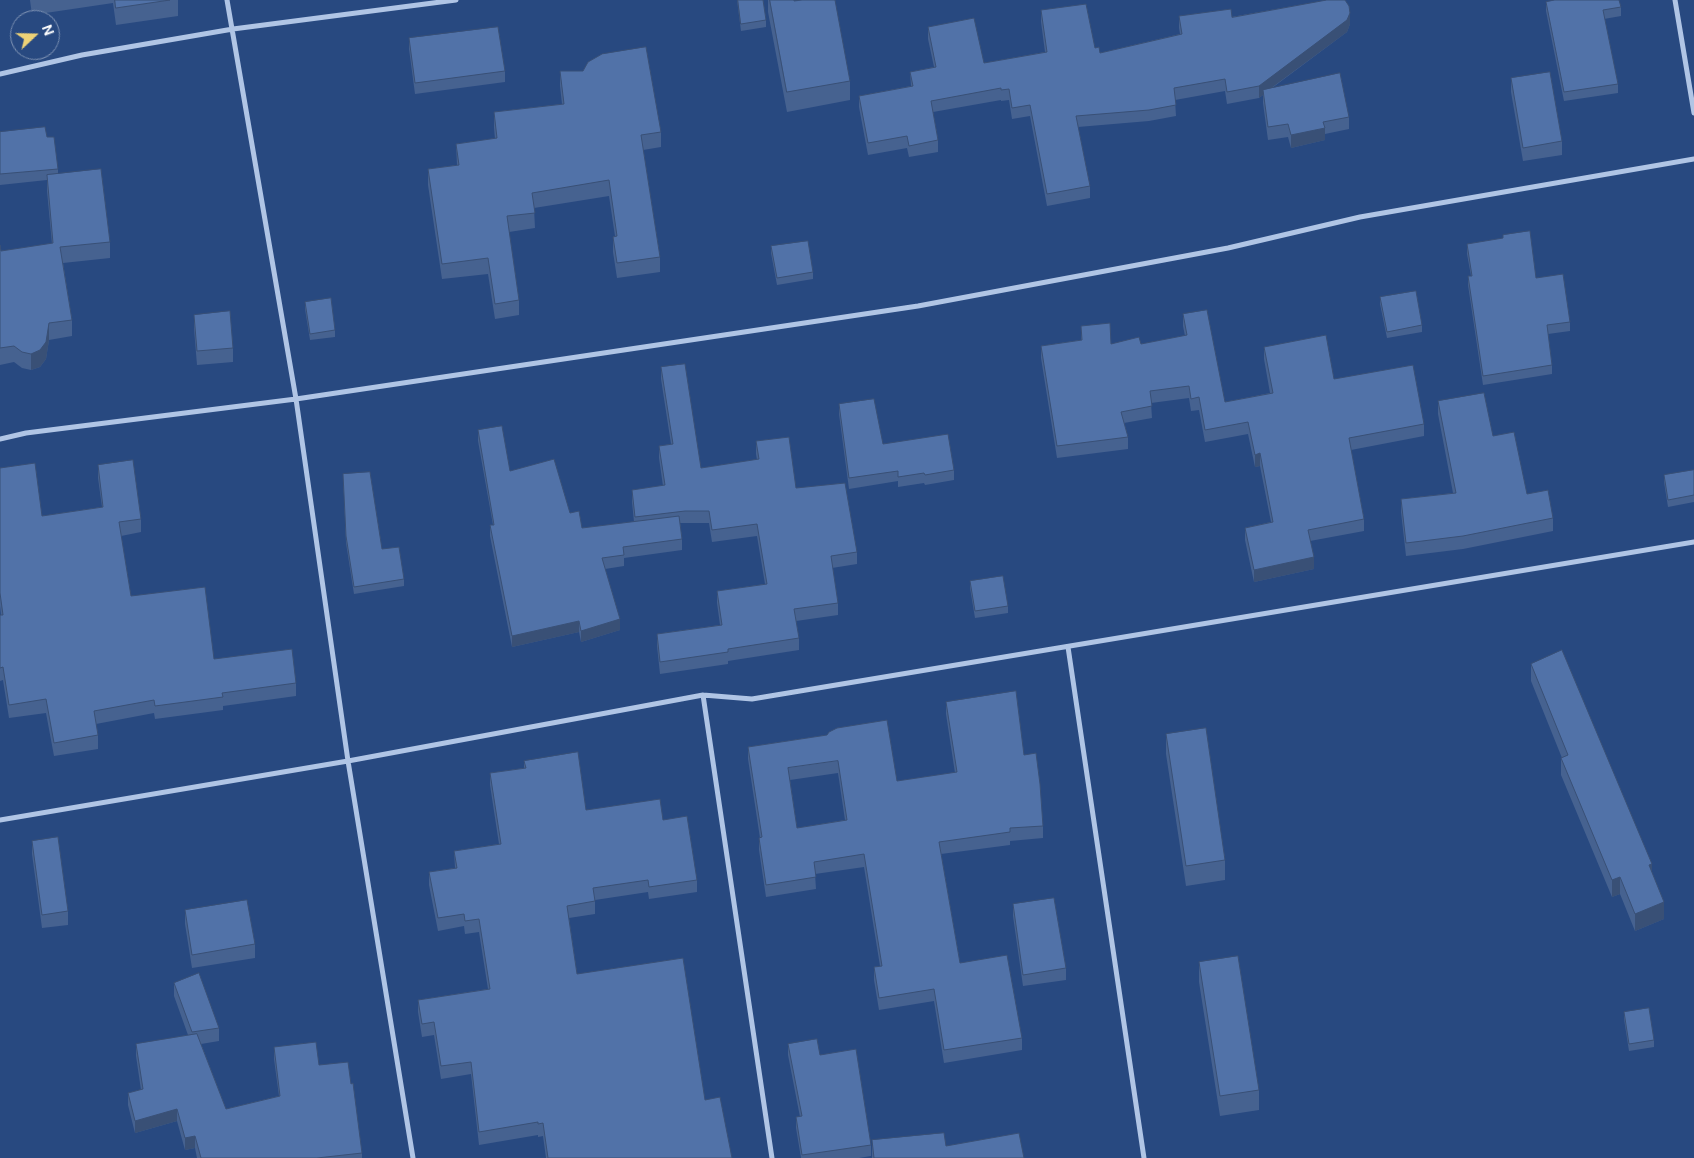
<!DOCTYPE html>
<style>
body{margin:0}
#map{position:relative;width:1694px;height:1158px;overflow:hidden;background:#284980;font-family:"DM Sans",sans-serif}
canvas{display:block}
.north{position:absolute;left:10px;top:10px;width:50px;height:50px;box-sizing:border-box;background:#284980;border:1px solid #7e92b3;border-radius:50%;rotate:69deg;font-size:14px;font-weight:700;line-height:20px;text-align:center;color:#fff}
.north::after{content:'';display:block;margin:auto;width:18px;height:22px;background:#edd277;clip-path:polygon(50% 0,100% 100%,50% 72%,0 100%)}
</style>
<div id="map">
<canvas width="1694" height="1158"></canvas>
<div class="north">N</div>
</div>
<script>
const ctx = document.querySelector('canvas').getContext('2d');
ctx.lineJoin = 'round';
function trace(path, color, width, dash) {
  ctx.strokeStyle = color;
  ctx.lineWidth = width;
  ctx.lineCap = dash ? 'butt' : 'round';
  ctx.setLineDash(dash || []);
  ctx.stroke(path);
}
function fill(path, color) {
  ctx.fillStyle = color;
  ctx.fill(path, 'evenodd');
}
trace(new Path2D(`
 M227,0L296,399L348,761L413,1158
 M1675,0L1694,113
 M0,74L82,55L233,29L456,0
 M0,439L26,433L296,399L918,306L1228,248L1360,217L1694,159
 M1068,647L1144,1158
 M703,695L772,1158
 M0,820L348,761L703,695L752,699L1694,542`), '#b0c5e5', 5);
fill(new Path2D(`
 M30,0H178V16L116,25L113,3L32,15Z
 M737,0H763L766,20V27L741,31Z
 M768,0H794L850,81V100L787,112L768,12Z
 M1546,2L1621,7V16L1604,19L1618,84V93L1564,101L1546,11Z
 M1041,10L1100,53L1180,34L1179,28V16L1232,17L1350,24L1347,32L1272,88L1349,117V129L1325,134V140L1291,148L1288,137L1268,140L1263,103V95L1259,98L1227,104L1225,91L1175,100L1176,116L1149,121L1078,127L1090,186V198L1047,206L1030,116L1012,119L1009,100L1001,101V100L933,112L938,140V152L909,157L907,148L868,155L859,107V96L911,86L910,72L934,67L928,39V27L984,63L1045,52L1041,22Z
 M409,38L505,71V82L415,94L409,49Z
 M560,71L661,132V147L643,150L660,257V272L617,278L613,252V237L615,236L609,196L534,208L535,228L509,232L519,300V315L495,319L488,274L442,279L428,185V169L457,165L456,144L495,139L494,128V112L562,104L560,86Z
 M1511,78L1562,141V155L1523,161L1511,92Z
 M0,132L47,137L58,169V174L110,242V258L63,263L72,320V336L49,340L46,359L40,367L31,370L22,368L14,362L0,365V245L1,251L52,244L47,191V180L0,185Z
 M1467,244L1536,278L1570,322V331L1548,334L1552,365V374L1483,385L1468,285V276H1471L1467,254Z
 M771,246L813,272V279L777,285L771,253Z
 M1380,297L1422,325V332L1387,338L1380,304Z
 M305,302L335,330V337L310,340L305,309Z
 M1183,314L1225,402L1270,393L1264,359V347L1334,379L1424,424V436L1351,450L1364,519V531L1310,541L1314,569L1254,582L1245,540V528L1271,522L1260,466L1255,467L1248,434L1205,442L1199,410L1191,411L1189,398L1151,403L1152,418L1124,423L1128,437V449L1057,458L1041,358V346L1081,340V326L1111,344H1141L1185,336L1183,326Z
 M194,315L233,348V362L197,365L194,329Z
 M661,367L701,468L757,460L756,454V441L796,488L857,552V564L832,568L838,603V615L796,621L799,638V650L728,661V664L660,674L657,646V634L720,625L717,603V591L765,584L757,536L712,542L709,523H680L682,539V550L624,558V566L605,569L620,630L581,642L579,632L512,647L490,536V525H493L478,441V430L510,471L570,513L582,528L634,522L632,502V490L663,486L659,458V446L671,444L661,379Z
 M1438,401L1493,436L1527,494L1553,518V531L1463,549L1406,556L1401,512V499L1453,493L1438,414Z
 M839,404L883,444L954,470V480L925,485L924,483L898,487V481L849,489L839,414Z
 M98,465L141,519V532L121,536L131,596L214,659L296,683V696L223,706V710L155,719L154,713L96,724L98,735V749L54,756L46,713L9,718L3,680L0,681V615H1L0,606V468L42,516L102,507L98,478Z
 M1694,470V502L1668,507L1664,482V475Z
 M343,474L382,549L404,579V586L354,594L346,543Z
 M970,581L1008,606V613L975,618L970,588Z
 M1531,664L1652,874L1664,919L1635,931L1620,894L1612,897L1561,775V758H1562L1531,681Z
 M946,702L1024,755L1043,826V838L1010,841V845L941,854L960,963L1022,1038V1050L944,1063L934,1001L879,1010L874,980V967L880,966L864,867L815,874L816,889L766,897L759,850V838H760L748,759V747L827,735L897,781L955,773L946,714ZM838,773L845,820L797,828L790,780Z
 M1166,734L1225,860V880L1186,886L1166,754Z
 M524,761L586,810L663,820L697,880V892L649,899L648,892L595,900V914L569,918L577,974L705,1100L732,1158H546L543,1136L538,1137V1135L479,1145L471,1074L441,1079L434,1035L422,1037L418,1012V1000L488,989L479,932L465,934L464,926L438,931L429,885V872L455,868L454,851L499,844L490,785V773L524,768Z
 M32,841L68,911V925L42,928L32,854Z
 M1013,904L1066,968V980L1023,986L1013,916Z
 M185,910L255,944V958L192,968L185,924Z
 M1199,962L1259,1090V1110L1220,1116L1199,982Z
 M174,983L219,1028V1041L201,1044L226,1109L279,1096L274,1059V1047L319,1065L362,1153V1158H197L195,1148L185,1150L177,1121L135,1133L128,1105V1093L141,1090L136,1056V1044L188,1035L174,996Z
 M1624,1012L1654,1040V1047L1629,1051L1624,1019Z
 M788,1044L820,1055L871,1145V1156L859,1158H801L796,1128V1117H800L788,1055Z
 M872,1140L946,1146L1024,1158H872Z`), '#466290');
fill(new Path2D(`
 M1350,13V24L1347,32L1263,94V90V95L1259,98V86Z
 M1325,128V140L1291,148V135Z
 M49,323V340L46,359L40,367L31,370V354Z
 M1260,453V466L1255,467V455Z
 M1314,557V569L1254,582V570Z
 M620,619V630L581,642V631Z
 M579,621V632L512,647V636Z
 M1652,864V881L1649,865Z
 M1620,877V894L1612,897V880Z
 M1664,902V919L1635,931V914Z
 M177,1109V1121L135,1133V1121Z
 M195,1136V1148L185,1150V1138Z`), '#395076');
const building = new Path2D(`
 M115,0H170L116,8Z
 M738,0H763L766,20L741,24Z
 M770,0H794V1L802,0H835L850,81L787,92Z
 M1327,0H1345L1349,6L1350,13L1347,20L1259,86L1227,92L1225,79L1174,88L1176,105L1149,110L1076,116L1090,186L1047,194L1030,105L1012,108L1009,89L1001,90V88L931,101L938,140L909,146L907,136L868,143L859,96L913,86L910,72L936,67L928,27L974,18L984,63L1047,52L1041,10L1086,4L1095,48L1099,47L1100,53L1182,34L1179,16L1231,9L1232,17Z
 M1555,0H1619L1621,7L1603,10L1618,84L1564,92L1546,2Z
 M498,27L505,71L415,83L409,38Z
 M646,47L661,132L641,135L660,257L617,263L613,237L617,236L609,180L532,193L535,213L507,216L519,300L495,304L488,258L442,264L428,169L459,165L456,144L497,138L494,112L564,104L560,71H583L588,62L602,54Z
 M1550,72L1562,141L1523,148L1511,78Z
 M1340,73L1349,117L1323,122L1325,128L1291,135L1288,124L1268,127L1263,90Z
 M45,127L47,137H54L58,169L0,174V132Z
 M101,169L110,242L60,247L72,320L49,323L46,342L40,350L31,354L22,352L14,346L0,348V245L1,251L53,243L47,175Z
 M1530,231L1536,278L1563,274L1570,322L1547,325L1552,365L1483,376L1468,276H1472L1467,244L1503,238V235Z
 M808,241L813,272L777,278L771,246Z
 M1416,291L1422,325L1387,332L1380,297Z
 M331,298L335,330L310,334L305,302Z
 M1207,310L1225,402L1273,393L1264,347L1326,335L1334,379L1413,365L1424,424L1349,438L1364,519L1308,530L1314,557L1254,570L1245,528L1273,522L1260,453L1255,455L1248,422L1205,430L1199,397L1191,399L1189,386L1150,391L1152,406L1121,412L1128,437L1057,446L1041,346L1082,340L1081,326L1110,323L1111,344L1139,337L1141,344L1187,335L1183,314Z
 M230,311L233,348L197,351L194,315Z
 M685,364L701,468L759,459L756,441L789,437L796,488L845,483L857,552L831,556L838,603L794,609L799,638L728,649V652L660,662L657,634L722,625L717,591L767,584L757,524L712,530L709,511H685L635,517L632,490L665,485L659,446L673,444L661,367Z
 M1484,393L1493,436L1514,432L1527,494L1548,490L1553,518L1463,536L1406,543L1401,499L1456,493L1438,401Z
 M874,399L883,444L948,434L954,470L925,475L924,473L898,477V471L849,478L839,404Z
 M502,426L510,471L554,459L570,513L579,511L582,528L679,516L682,539L623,547L624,555L602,558L620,619L581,631L579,621L512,636L490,525H494L478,430Z
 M133,460L141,519L119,522L131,596L205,587L214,659L292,649L296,683L222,693L223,697L155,706L154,700L94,711L98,735L54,743L46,699L9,705L3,667L0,668V615H3L0,593V468L35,463L42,516L103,507L98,465Z
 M1694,470V495L1668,500L1664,475Z
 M370,472L382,549L399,547L404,579L354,587L346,536L343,474Z
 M1003,576L1008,606L975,611L970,581Z
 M1562,650L1652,864L1649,865L1664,902L1635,914L1620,877L1612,880L1561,758L1568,755L1531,664Z
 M1016,691L1024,755L1036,753L1040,784L1043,826L1010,828V832L939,842L960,963L1007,955L1022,1038L944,1050L934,989L879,998L874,967L882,966L864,854L814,862L816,877L766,885L759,838L762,837L748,747L827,735L829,732L837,728L887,720L897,781L957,772L946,702ZM838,761L847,820L797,828L788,768Z
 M1206,728L1225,860L1186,866L1166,734Z
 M578,752L586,810L660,799L663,820L687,816L697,880L649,887L648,880L593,888L595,901L567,906L577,974L683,958L705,1100L720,1097L732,1158H548L543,1123L538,1124V1122L479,1132L471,1062L441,1066L434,1022L422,1024L418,1000L490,989L479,919L465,921L464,914L438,918L429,872L457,868L454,851L501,844L490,773L526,768L524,761Z
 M58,837L68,911L42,915L32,841Z
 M1054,898L1066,968L1023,975L1013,904Z
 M247,900L255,944L192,955L185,910Z
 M1238,956L1259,1090L1220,1096L1199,962Z
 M199,973L219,1028L192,1032L174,983Z
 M1649,1008L1654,1040L1629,1044L1624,1012Z
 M197,1034L226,1109L280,1096L274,1047L316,1042L319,1065L348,1062L351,1084L353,1083L362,1153L317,1158H201L195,1136L185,1138L177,1109L135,1121L128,1093L143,1089L136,1044Z
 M817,1039L820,1055L856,1049L871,1145L802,1155L796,1117L802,1116L788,1044Z
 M944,1133L946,1146L1019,1133L1024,1158H874L872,1140Z`);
fill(building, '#5172a8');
trace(building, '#395076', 1);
</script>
